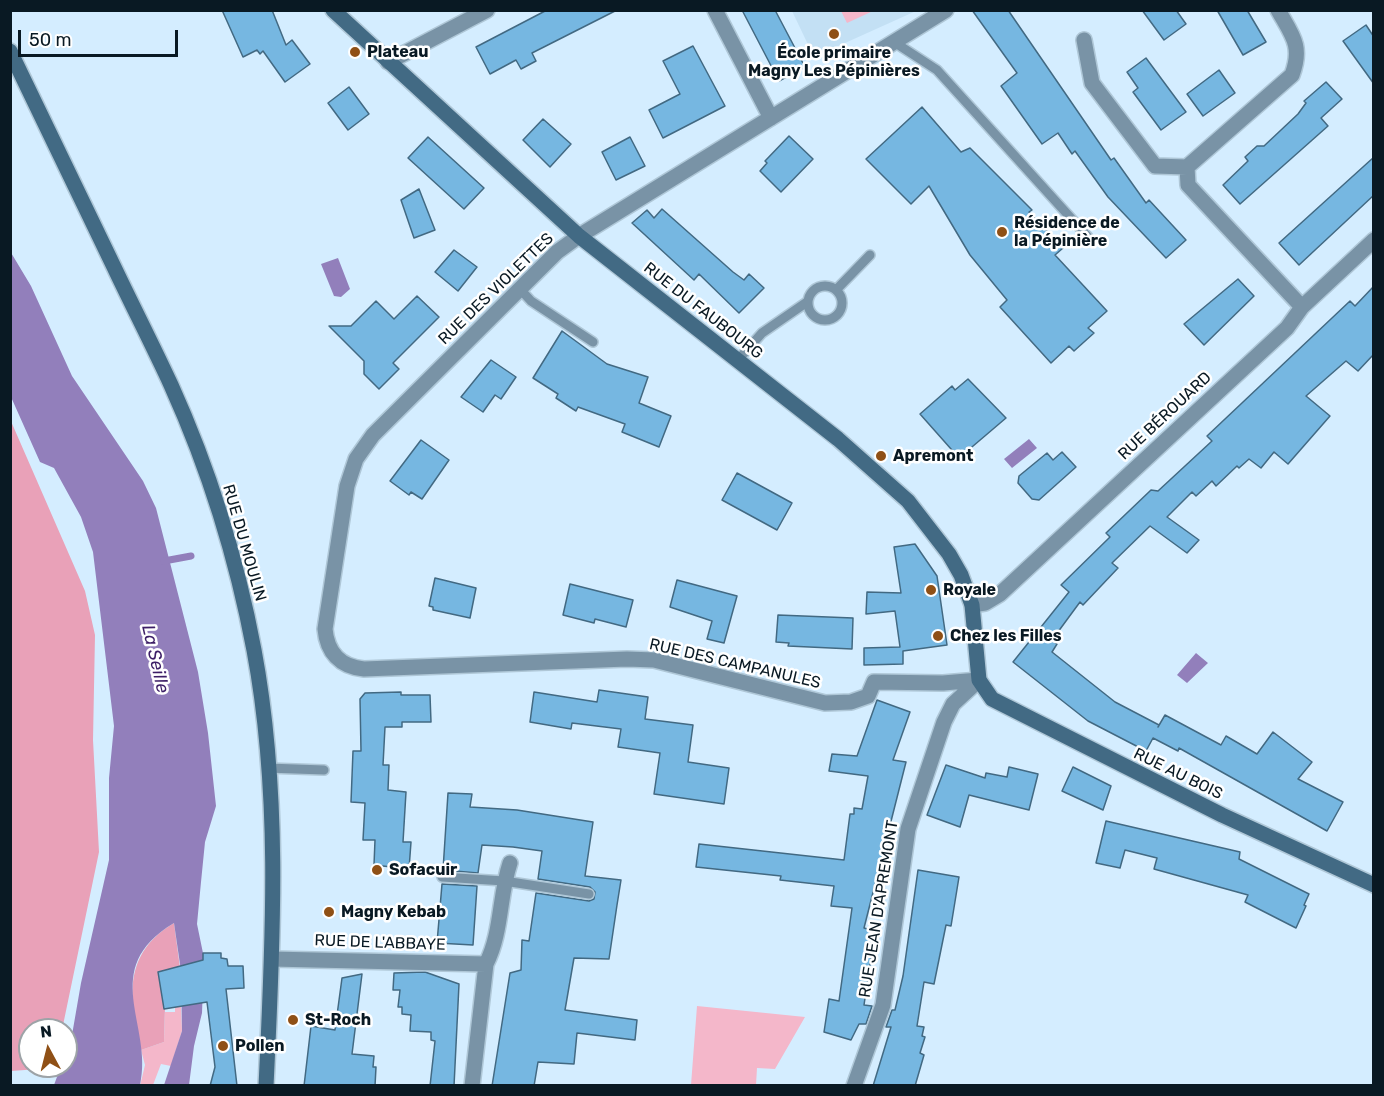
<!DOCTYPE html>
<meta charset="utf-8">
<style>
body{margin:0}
#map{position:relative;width:1384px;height:1096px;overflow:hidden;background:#d4edff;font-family:Rubik,sans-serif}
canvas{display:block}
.frame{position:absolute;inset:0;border:12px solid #091923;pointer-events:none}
.north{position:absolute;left:18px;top:1018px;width:60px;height:60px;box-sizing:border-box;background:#fff;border:2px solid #9da3a7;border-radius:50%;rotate:353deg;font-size:16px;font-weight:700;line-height:24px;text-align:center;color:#091923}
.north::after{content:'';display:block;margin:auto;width:21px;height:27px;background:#8f5016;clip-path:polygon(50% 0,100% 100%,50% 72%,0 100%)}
.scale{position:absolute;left:18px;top:30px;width:160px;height:27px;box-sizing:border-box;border:3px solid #091923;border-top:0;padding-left:8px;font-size:18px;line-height:21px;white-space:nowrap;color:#091923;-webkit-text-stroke:4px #fff;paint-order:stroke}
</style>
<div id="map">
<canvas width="1384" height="1096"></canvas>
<div class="frame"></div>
<div class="north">N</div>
<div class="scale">50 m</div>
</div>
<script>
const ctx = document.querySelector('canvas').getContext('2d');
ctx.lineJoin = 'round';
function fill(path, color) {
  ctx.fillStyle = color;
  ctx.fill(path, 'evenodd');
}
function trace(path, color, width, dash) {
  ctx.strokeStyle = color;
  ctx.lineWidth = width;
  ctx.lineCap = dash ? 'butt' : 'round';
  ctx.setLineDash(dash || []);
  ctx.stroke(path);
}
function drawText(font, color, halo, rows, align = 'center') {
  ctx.font = font + ' Rubik,sans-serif';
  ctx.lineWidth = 5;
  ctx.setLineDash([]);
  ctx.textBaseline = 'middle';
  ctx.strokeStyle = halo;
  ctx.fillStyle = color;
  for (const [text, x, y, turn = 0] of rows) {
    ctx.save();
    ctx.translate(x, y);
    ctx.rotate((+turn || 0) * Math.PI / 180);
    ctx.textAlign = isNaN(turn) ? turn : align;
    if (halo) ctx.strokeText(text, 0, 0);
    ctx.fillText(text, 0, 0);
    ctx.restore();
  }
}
fill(new Path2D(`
 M792,11H916L814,57Z`), '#c3e0f4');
fill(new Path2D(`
 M841,11H873L847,23Z
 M181,1006L182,1031L171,1066L161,1064L153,1085L140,1086L145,1065L141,1050L164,1042L165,1012H175V1007Z
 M697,1006L805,1017L775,1069L757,1068L756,1085H691Z`), '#f4b7ca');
fill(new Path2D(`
 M10,419L85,591L95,635L93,740L99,852L62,1030H30V1066L53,1068L11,1071Z
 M174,923L180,968L158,972L165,1007L164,1042L141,1050C129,999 122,954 174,923Z`), '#e9a1b8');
fill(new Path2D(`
 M10,251L31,286L72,376L143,481L156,508L198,672L208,733L216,806L205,842L201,882L197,924L204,958L202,1013L194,1046L189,1085H164L182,1031L181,971L174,923C97,969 154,1025 140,1085H54L61,1066H66V1053L72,1035L81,983L109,860V778L114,726L93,552L81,517L54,468L40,462L11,397Z
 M338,258L350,289L341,297L334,296L321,264Z
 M1029,439L1037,448L1012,468L1004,459Z
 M1196,653L1208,663L1187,683L1177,675Z`), '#927fbb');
trace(new Path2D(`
 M164,561L191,556`), '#927fbb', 7);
const building = new Path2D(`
 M222,10H272L286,45L292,40L310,64L285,82L263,51L260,54L257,50L243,57Z
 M547,10H617L532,53L536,61L521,69L516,60L490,74L476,47Z
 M742,10H775L805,67L779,81Z
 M972,10H1008L1111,160L1114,158L1146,203L1149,200L1186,240L1166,258L1108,197L1075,151L1072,154L1058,133L1042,144L1001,86L1017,73Z
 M1142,10H1176L1186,24L1164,40Z
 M1217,10H1247L1266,42L1243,55Z
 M1366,25L1374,37V84L1343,41Z
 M693,46L725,106L663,138L649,110L680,94L663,61Z
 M1146,58L1186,112L1161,130L1133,92L1138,88L1127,72Z
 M1219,70L1235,93L1203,116L1187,94Z
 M1326,82L1342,99L1321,118L1328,126L1240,204L1223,185L1248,161L1245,157L1257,146H1264L1298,114L1306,103L1304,101Z
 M349,87L369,114L348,130L328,103Z
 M922,107L961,152L970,148L1032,210L1029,212L1063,248L1055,255L1107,311L1088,328L1094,333L1074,351L1069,346L1051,363L1000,307L1007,300L970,255L929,186L911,204L866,159Z
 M543,119L571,144L550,167L523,140Z
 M789,136L813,159L781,192L760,171L767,163L765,161Z
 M428,137L484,188L464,209L408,158Z
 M630,137L645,166L616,180L602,152Z
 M1374,157V195L1299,265L1279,243Z
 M419,189L435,230L414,238L401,200Z
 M662,209L733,272L744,280L749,274L764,288L739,313L699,274L694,280L632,223L647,210L654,218Z
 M454,250L477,267L458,291L435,272Z
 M1238,279L1254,296L1204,345L1184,324Z
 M1374,286V354L1358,371L1346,361L1306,396L1330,416L1288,464L1274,452L1261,468L1249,459L1239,468L1237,466L1216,486L1212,481L1196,496L1192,492L1167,517L1199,540L1187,553L1150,526L1112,563L1118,568L1083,605L1080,602L1052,640L1057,644L1052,652L1115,702L1159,725L1158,727L1165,715L1221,745L1226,736L1257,754L1273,732L1312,762L1298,779L1343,802L1327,831L1179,748L1178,751L1153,738L1146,751L1088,721L1013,662L1069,592L1061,585L1110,537L1106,533L1151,490L1158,491L1212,441L1207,436L1350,301L1355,306Z
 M417,296L439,317L393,363L399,369L379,389L364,374V361L329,326H351L376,301L394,319Z
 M562,331L607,364L648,377L639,403L671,416L659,447L622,432L625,424L578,407L576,411L556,398L558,394L533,378Z
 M491,360L516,377L501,399L495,395L483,412L461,397Z
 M968,379L1006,418L959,458L920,414L952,386L955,390Z
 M421,440L449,460L422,499L411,492L409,495L390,481Z
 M1062,452L1076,467L1039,500L1032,499L1018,483L1019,476L1047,453L1053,460Z
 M737,473L792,503L777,530L722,500Z
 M915,544L937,576L947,645L903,651V664L864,665V648L900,647L895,611L866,614L867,592L901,593L894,547Z
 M435,578L476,588L470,618L433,610V607L429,606Z
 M677,580L737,596L724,643L707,639L712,621L670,607Z
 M570,584L633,600L626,627L595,619L594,623L563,615Z
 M778,615L853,618L852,649L788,646L789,643L776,642Z
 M599,690L648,697L645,719L693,725L688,762L729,768L724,804L654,794L660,753L618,747L621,729L572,723L571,729L530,722L534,692L597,702Z
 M401,692V695H430L431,722H402V727H385L383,765H389L388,790L406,792L403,842H411L409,869L374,865L375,840H363L365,803L351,802L353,751H361L360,699L365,693Z
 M877,700L910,712L893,760L906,762L864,928L875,931L864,1005L872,1006L866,1024H859L851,1040L824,1032L829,999L839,1001L852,908L831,906L834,886L780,880L781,876L696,867L699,844L844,860L850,814H854V808L862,809L868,776L829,771L832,754L857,756Z
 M946,765L985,778L986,773L1007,777L1009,767L1038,774L1029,810L969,795L960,827L927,815Z
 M1073,767L1111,786L1103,810L1062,791Z
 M448,793L472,794L470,807L517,810L593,822L585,876L621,880L617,905L609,959L574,958L565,1010L637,1020L635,1040L577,1033L574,1064L538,1062L534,1086H492L510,973L521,970L522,940L529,941L536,893L589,901L594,899L595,892L590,887L538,879L542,851L513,847L482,845L478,873L443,870Z
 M1106,821L1240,852L1239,859L1309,894L1304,905L1306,906L1296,928L1245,902L1248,895L1154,869L1157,858L1125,850L1120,868L1096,863Z
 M918,870L959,877L951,926L946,925L934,984L924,982L917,1026L924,1027L922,1036L925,1037L920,1053L924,1055L915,1086H873L891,1027H886L892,1010H895L903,976Z
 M442,884L477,886L473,945L437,943Z
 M203,953H221V958L227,959L228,966H243L244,988L226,989L237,1086H210L215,1067L207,1002L164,1009L158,972L203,960Z
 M425,972L459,984L454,1086H430L435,1041L431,1040V1032L410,1031L411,1015L402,1014V1007H398L400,990H393L394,973Z
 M362,974L352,1054L374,1056L373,1067H376L375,1086H304L311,1026L335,1030L342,978Z`);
fill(building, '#76b7e1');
trace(building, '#426982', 1.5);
const lane = new Path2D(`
 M894,42L937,70L1088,237
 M808 303a17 17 0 1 1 34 0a17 17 0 1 1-34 0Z
 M520,289L531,301L593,342
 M836,290L870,255
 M737,361L762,333L807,302
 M267,768L324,770
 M442,877L504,881L589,894`);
const street = new Path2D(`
 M715,10L771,118
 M946,10L579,236L557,252L373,435L356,459L347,486L325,629C327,652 340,667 364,669L627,659L654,660L825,703L851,702L868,696L874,682L943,683L979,680
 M1084,40L1092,83L1155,166L1187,167L1188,185L1302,307
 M388,62L487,10
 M1187,167L1292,75C1303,46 1292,35 1278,10
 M972,605L985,603L1000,594L1287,328L1302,307L1374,240
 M272,959L486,964L472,1086
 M486,964C502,933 499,896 510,863
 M854,1086L883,1005L908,829L944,722L953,704L979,680`);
const secondary = new Path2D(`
 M333,10L579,236L838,439L908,501L949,554L961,575L972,605L979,680L992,699L1222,815L1374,885
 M10,51C45,123 79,195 114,267C133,307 153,346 171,385C209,469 237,560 254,650C281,794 273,941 266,1086`);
trace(lane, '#afc7d7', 12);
trace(street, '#afc7d7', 18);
trace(secondary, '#afc7d7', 18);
trace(lane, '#7993a6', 9);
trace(street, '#7993a6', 15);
trace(secondary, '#426a84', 15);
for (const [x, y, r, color] of [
 [834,34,6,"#8f5016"],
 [355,52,6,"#8f5016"],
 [1002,232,6,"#8f5016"],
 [881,456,6,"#8f5016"],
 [931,590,6,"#8f5016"],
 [938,636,6,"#8f5016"],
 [377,870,6,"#8f5016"],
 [329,912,6,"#8f5016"],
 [293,1020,6,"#8f5016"],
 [223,1046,6,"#8f5016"]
]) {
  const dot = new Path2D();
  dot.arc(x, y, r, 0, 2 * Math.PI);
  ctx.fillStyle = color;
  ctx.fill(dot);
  trace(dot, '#fff', 2);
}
drawText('bold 16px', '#091923', '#fff', [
 ["Plateau",367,52],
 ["École primaire",834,53,"center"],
 ["Magny Les Pépinières",834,71,"center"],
 ["Résidence de",1014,223],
 ["la Pépinière",1014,241],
 ["Apremont",893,456],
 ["Royale",943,590],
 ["Chez les Filles",950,636],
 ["Sofacuir",389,870],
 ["Magny Kebab",341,912],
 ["St-Roch",305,1020],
 ["Pollen",235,1046]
], 'left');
drawText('16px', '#091923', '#fff', [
 ["RUE DES VIOLETTES",496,289,-44],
 ["RUE DU FAUBOURG",703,311,38],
 ["RUE BÉROUARD",1165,416,-43],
 ["RUE DU MOULIN",244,543,74],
 ["RUE DES CAMPANULES",735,664,13],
 ["RUE AU BOIS",1178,774,26],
 ["RUE JEAN D'APREMONT",879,909,-81],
 ["RUE DE L'ABBAYE",380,943,2]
]);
drawText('italic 18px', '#3c1e66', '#fff', [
 ["La Seille",155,659,77]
]);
</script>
